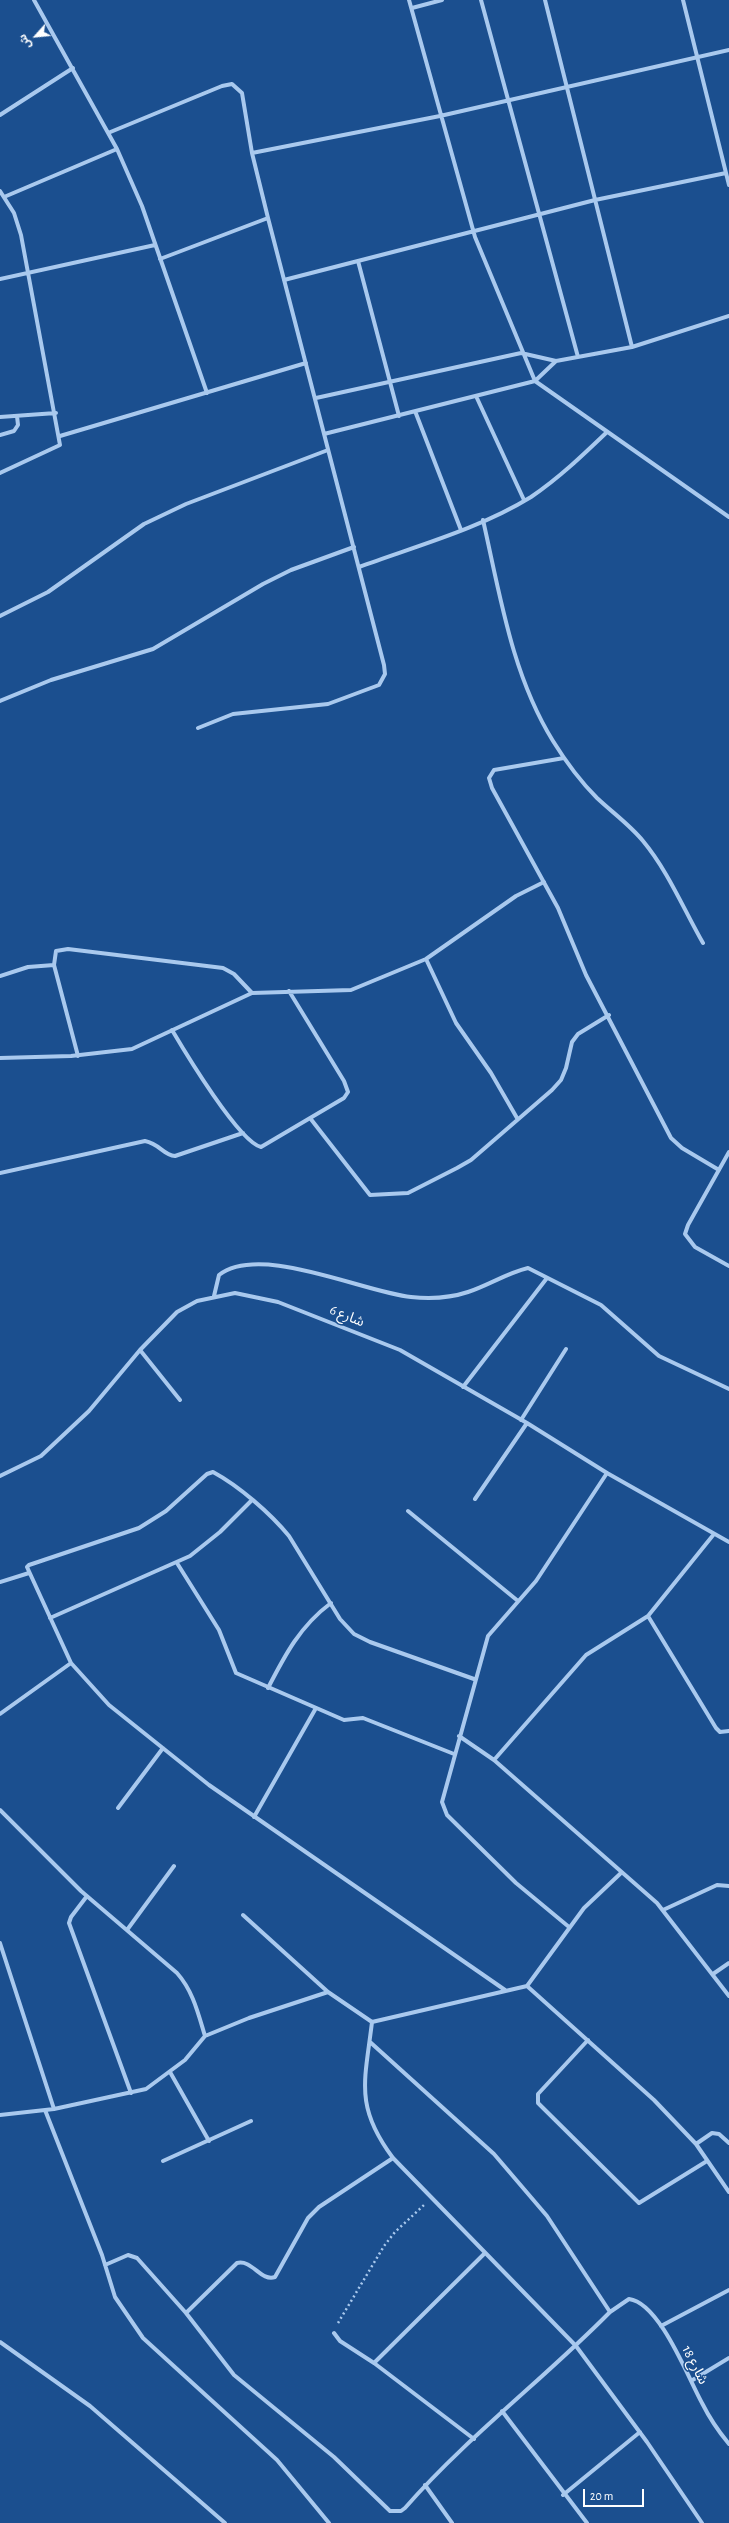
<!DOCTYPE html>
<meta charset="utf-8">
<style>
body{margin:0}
#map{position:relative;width:729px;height:2523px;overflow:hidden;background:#1b4f8f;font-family:"Alegreya Sans","Noto Sans Arabic",sans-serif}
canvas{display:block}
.north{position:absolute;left:16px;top:16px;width:40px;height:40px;-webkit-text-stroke:3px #1b4f8f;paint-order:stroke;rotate:243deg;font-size:11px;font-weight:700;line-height:16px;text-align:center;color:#fff}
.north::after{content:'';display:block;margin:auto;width:14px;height:18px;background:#fff;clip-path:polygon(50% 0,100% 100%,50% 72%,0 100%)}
.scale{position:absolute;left:583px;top:2489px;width:61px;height:18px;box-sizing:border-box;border:2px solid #fff;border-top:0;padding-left:5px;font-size:12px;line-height:14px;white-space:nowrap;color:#fff;-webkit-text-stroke:3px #1b4f8f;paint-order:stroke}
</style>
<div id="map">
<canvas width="729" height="2523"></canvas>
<div class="north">ش</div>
<div class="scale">20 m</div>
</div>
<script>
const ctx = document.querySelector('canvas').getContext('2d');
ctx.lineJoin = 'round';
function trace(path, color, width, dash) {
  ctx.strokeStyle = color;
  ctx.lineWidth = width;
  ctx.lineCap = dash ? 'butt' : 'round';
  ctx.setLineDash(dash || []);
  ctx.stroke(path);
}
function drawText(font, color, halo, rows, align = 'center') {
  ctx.font = font + ' "Alegreya Sans","Noto Sans Arabic",sans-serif';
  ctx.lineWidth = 3;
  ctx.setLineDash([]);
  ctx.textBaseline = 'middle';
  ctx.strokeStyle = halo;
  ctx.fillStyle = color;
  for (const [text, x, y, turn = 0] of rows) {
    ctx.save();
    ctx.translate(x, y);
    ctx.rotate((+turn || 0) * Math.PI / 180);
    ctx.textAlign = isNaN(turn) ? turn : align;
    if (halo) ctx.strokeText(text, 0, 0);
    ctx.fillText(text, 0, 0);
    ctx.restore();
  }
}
trace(new Path2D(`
 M338,2323L384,2246L395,2232L424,2205`), '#a9c9ee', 2.5, [2, 3]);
trace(new Path2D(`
 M34,0L117,149L142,206L207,393
 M409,0L475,237L535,381L729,517
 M481,0L578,357
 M545,0L632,347
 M683,0L729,185
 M412,8L442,0
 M0,115L73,68
 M108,133L222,86L232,84L242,93L252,153L268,218L384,665L385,674L379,685L328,704L233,714L198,728
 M252,153L440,116L729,50
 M0,191L14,213L21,235L60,445L0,473
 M4,197L117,149
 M160,259L268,218
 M358,261L399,416
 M0,279L155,245
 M284,280L595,200L726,173
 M476,396L524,500
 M316,398L521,353L556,361L632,347L729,316
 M415,411L461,530
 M0,417L56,413
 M324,434L535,381L556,361
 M0,435L14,431L18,425L17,416
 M60,436L306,363
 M483,520C500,595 512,675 553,741C566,762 580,781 597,798C613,813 630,825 643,841C668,871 684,910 703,943
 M359,567C416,546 479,529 531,497C559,478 583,455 607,432
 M0,616L48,592L144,524L186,504L328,450
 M0,701L51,680L153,649L263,584L291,570L354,547
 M564,758L494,770L489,778L492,788L558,908L586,975L671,1138L682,1148L719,1170
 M426,959L456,1023L491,1073L517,1118
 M54,965L56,951L68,949L223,968L234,974L252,993
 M0,976L28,967L54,965L78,1056
 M172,1030C185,1052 239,1142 261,1147L344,1098L348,1092L344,1081L289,991
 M0,1058L71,1056L132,1049L252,993L351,990L426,959L516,896L544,882
 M310,1118L370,1195L408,1193L457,1168L471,1160L552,1090L561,1080L566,1068L572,1042L578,1034L609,1015
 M729,1152L688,1225L685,1234L695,1247L729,1266
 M0,1173L145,1141C160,1144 163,1155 175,1156L243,1133
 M214,1296L219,1275C260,1243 363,1292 411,1297C431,1299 450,1298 468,1292C489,1285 507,1273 528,1268L601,1305L659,1356L729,1389
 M140,1350L180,1400
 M463,1387L547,1278
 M521,1420L566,1349
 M0,1476L41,1456L89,1411L140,1350L177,1312L197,1301L235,1293L278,1302L400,1350L527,1423L607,1473L729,1542
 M475,1499L527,1423
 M408,1511L518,1601
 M177,1563L219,1630L236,1673L344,1720L363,1718L454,1754
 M0,1582L29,1573
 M648,1616L716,1728L720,1732L729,1731
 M50,1618L190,1556L220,1532L252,1500
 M474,1679L370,1642L354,1634L340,1619L289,1536C270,1513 239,1486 213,1472L207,1474L166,1511L139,1528L29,1565L27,1567L71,1663L109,1705L209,1785L505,1990
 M268,1688C285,1655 300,1626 331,1603
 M0,1714L71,1663
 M459,1736L494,1760L657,1903L729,1996
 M494,1760L586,1655L648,1616L714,1534
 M118,1808L163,1748
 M0,1810L81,1891L177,1973C193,1991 198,2013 205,2036
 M254,1817L316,1708
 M87,1896L71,1917L69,1923L131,2093
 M663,1910L717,1885L729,1886
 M243,1915L328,1992L372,2022C365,2081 354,2106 393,2158L576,2346L647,2442L702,2523
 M569,1927L516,1883L447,1815L442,1802L488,1636L536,1581L607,1473
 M127,1930L174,1866
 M0,1943L54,2109
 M713,1974L729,1963
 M527,1986L654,2100L696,2144L729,2192
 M372,2022L527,1986L584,1908L621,1873
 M588,2040L538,2094V2103L639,2203L707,2161
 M170,2072L209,2141
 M45,2110L102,2255L115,2297L143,2338L277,2460L329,2523
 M0,2115L54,2109L146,2089L185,2060L205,2036L249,2018L328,1992
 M696,2144L712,2133L719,2134L729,2143
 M163,2161L251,2121
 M105,2265L128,2255L137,2258L186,2313L234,2375L334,2457L390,2511H401L405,2508C467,2437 544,2379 610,2312L547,2216L494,2154L370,2042
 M610,2312L629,2299C660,2303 688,2378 702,2403C709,2417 719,2432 729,2444
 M186,2313L237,2263C252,2259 261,2282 275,2277L308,2218L319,2207L393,2158
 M661,2326L729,2290
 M334,2333L340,2341L374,2363L474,2439
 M0,2342L90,2406L225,2523
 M374,2363L485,2253
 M691,2381L729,2358
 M502,2411L587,2523
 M425,2485L452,2523
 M563,2495L640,2432`), '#a9c9ee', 4);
drawText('14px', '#fff', '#1b4f8f', [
 ["شارع 6",347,1316,22],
 ["شارع 18",695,2365,63]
]);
</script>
